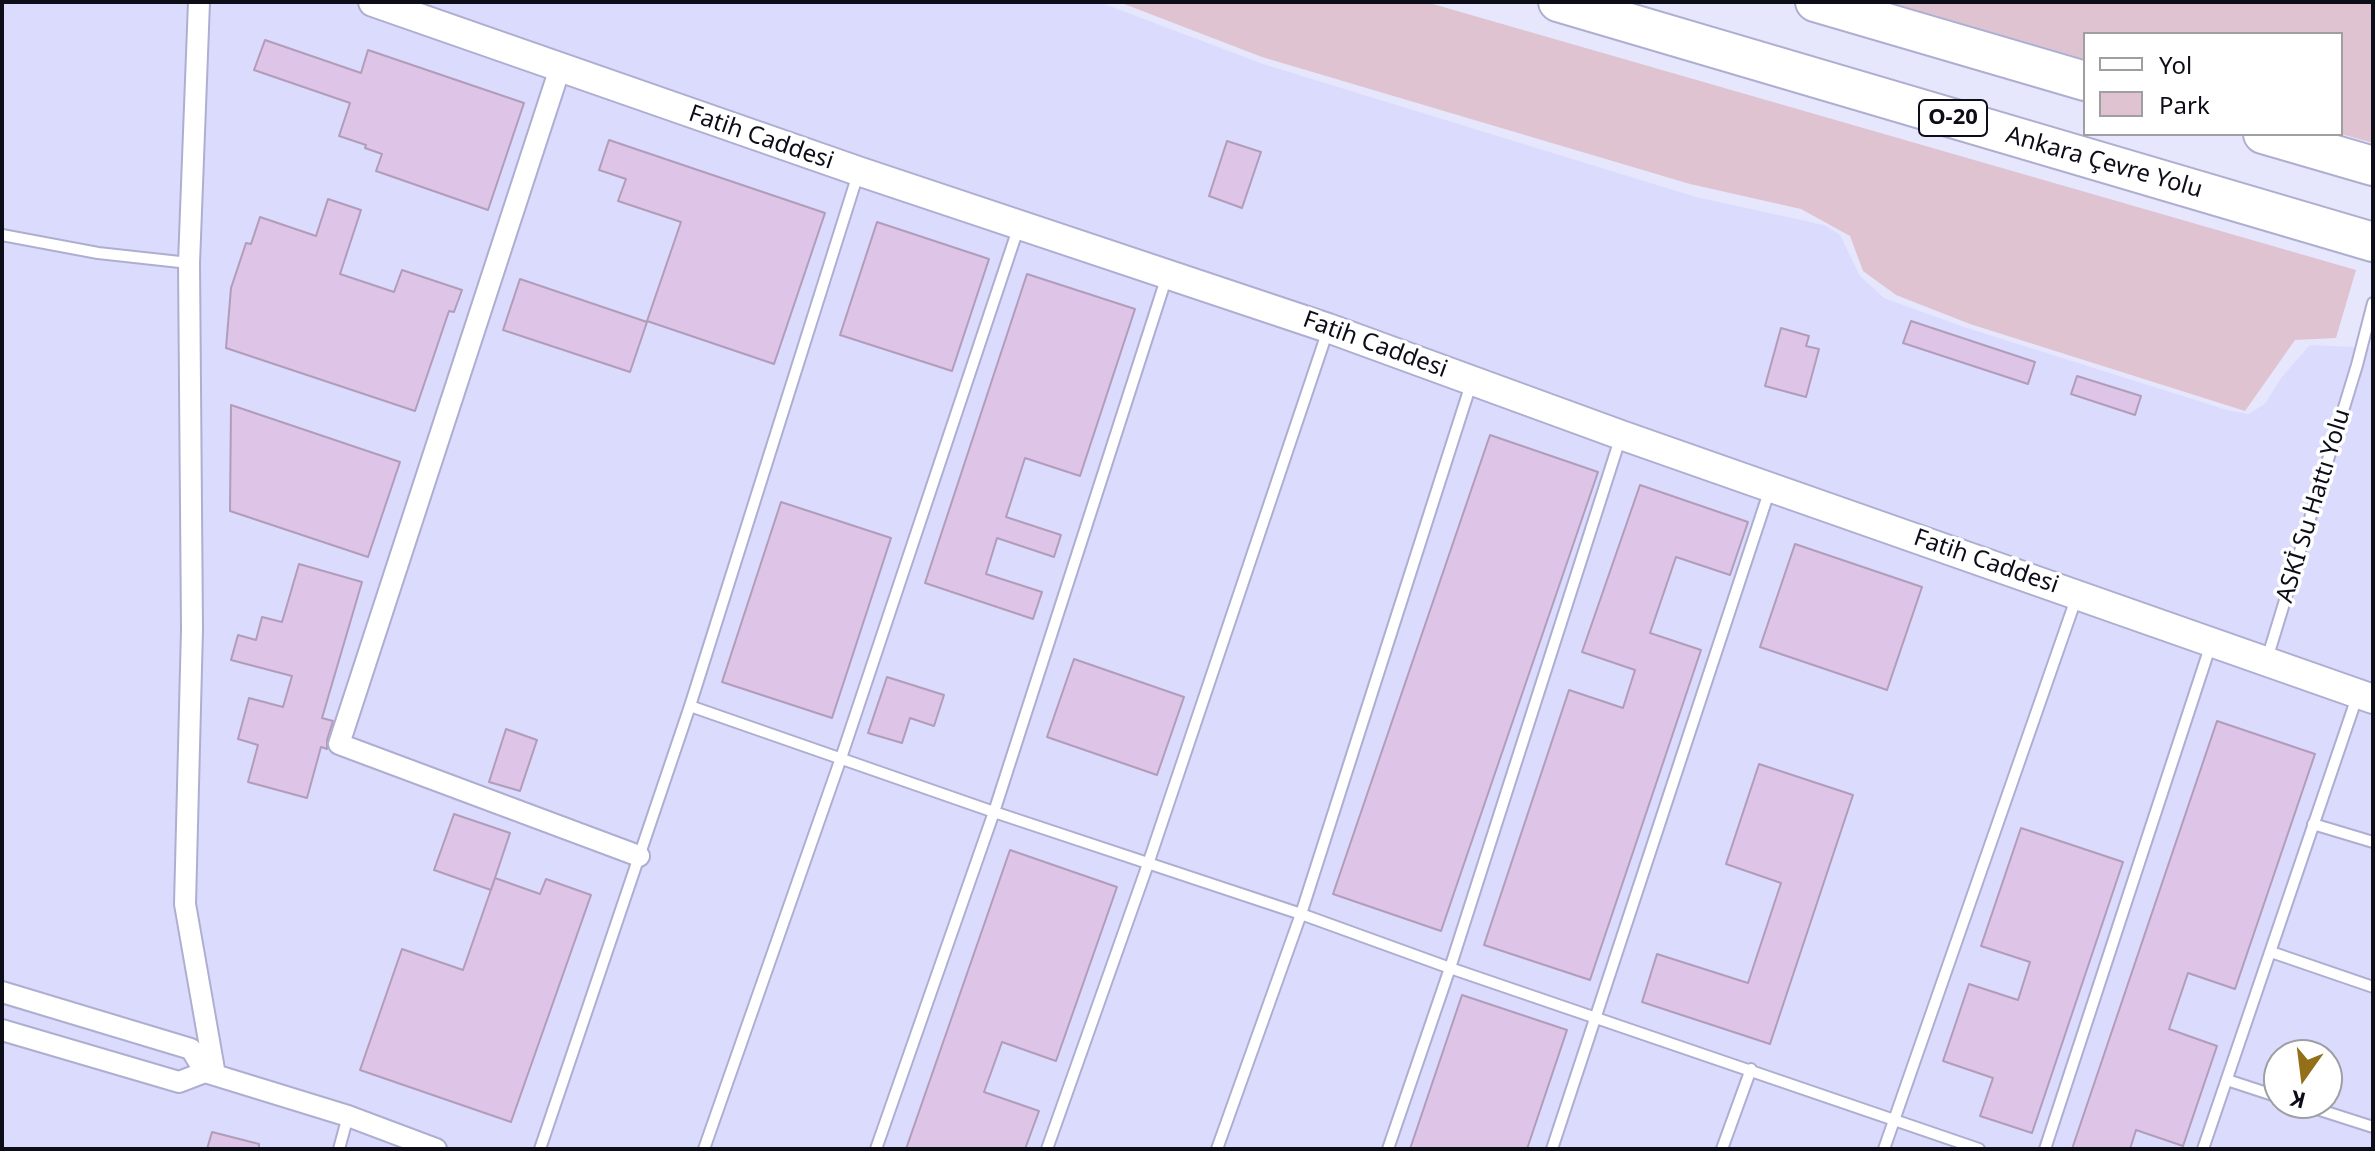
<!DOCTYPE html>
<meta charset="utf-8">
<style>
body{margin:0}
#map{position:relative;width:2375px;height:1151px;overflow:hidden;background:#e6e7fc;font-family:"Noto Sans",sans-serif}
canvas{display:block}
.frame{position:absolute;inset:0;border:4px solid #0d0d19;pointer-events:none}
.legend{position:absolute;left:2083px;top:32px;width:260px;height:104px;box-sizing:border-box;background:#fff;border:2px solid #9e9ea3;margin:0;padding:10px 14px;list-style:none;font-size:24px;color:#0d0d19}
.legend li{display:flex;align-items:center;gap:16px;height:40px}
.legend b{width:40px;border:2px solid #9e9ea3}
.north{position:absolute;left:2263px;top:1039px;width:80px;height:80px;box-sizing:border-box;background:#fff;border:2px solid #9e9ea3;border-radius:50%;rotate:194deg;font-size:22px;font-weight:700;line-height:32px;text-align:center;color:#0d0d19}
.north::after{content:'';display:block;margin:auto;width:28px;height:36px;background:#937018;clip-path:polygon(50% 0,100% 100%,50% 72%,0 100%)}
</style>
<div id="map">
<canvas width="2375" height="1151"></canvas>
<div class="frame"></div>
<ul class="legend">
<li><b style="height:10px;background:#fff"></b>Yol</li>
<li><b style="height:22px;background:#dfc3d0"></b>Park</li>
</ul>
<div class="north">K</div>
</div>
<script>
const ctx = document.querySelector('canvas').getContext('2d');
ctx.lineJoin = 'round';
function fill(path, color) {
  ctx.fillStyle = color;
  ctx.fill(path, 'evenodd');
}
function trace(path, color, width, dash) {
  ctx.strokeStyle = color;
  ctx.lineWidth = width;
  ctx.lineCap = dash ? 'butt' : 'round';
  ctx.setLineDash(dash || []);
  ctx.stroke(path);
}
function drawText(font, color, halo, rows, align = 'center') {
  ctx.font = font + ' "Noto Sans",sans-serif';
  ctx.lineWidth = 7;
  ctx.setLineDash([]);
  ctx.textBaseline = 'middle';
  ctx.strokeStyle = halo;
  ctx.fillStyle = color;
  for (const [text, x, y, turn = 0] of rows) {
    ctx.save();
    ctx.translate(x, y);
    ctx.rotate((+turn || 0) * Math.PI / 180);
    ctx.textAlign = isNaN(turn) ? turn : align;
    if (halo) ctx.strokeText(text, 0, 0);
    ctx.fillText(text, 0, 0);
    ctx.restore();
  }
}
fill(new Path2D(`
 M2,2H1099L1263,64L1696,197L1824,225L1840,235L1860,276L1884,298L1964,327L2227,410L2248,414L2265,404L2281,378L2310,345L2373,348V1149H2ZM2279,1055H2327V1103H2279Z`), '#dbdbfd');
fill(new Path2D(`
 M1119,2H1426L2356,270L2336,338L2295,340L2245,411L1970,324L1896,295L1863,271L1850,236L1801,209L1690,184L1262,57Z
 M1889,2H2373V143L2341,134V34H2085V59Z`), '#dfc3d0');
const building = new Path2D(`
 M265,40L361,73L368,50L524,103L488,210L376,171L382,154L365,148L366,145L339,136L350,103L254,70Z
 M609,140L825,213L774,364L647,321L681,222L618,201L626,179L599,170Z
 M1227,141L1261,152L1242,208L1209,196Z
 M328,199L361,210L340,274L394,292L402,270L462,290L454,312L449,311L415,411L226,348L231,288L246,243L251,244L260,217L316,236Z
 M877,222L989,259L952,371L840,335Z
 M1027,274L1135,309L1080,476L1025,458L1006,517L1061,535L1054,557L997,538L986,574L1042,592L1033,619L925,583Z
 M520,279L647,322L630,372L503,330Z
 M1911,321L2035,362L2028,384L1903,343Z
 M1781,328L1809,336L1806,346L1819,349L1806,397L1765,386Z
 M2077,376L2141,396L2135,415L2071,394Z
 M231,405L400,462L368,557L230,511Z
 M1490,435L1598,472L1441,931L1333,894Z
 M1640,485L1748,522L1730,575L1676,557L1650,633L1701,650L1590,980L1484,945L1569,690L1623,708L1635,670L1582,652Z
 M781,502L891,538L832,718L722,682Z
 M1795,544L1922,587L1887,690L1760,647Z
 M299,564L362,582L322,718L333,721L327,740V749L321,747L307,798L248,782L258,745L238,739L249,698L283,707L292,676L231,660L238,635L256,640L262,617L282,622Z
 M1074,659L1184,697L1157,775L1047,737Z
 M887,677L944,695L934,726L910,718L902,743L868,733Z
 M2217,721L2315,754L2235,989L2188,973L2169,1029L2217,1046L2183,1146L2136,1130L2130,1149H2072Z
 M506,729L537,740L520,791L489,782Z
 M1759,764L1853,795L1770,1044L1642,1002L1657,954L1748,983L1781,883L1726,864Z
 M454,814L510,833L491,890L434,870Z
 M2021,828L2123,862L2032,1133L1980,1116L1993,1078L1943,1061L1969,984L2018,1000L2030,962L1981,946Z
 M1010,850L1117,887L1056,1061L1002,1042L984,1092L1039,1111L1025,1149H906Z
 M495,878L540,894L546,879L591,895L511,1122L360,1070L402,949L463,970Z
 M1462,995L1567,1030L1527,1149H1410Z
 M212,1132L259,1144V1149H207Z`);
fill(building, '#dec4e7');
trace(building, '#b19cb9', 2);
const lane = new Path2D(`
 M2,235L98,253L189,263
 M2267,659L2357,365L2373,303
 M690,706L994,812L1301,914L1450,968L1979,1149
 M2313,824L2373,842
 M2271,952L2373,987
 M2227,1080L2279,1097
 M2298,1103L2373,1127
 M339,1149L348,1116
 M540,1149L690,706L858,174
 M704,1149L841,758L1019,226
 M876,1149L994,812L1167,276
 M1047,1149L1148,864L1328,330
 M1217,1149L1301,914L1471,384
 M1388,1149L1450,968L1621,436
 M1552,1149L1770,489
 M1722,1149L1751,1069
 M1884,1149L2077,596
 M2045,1149L2211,644
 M2203,1149L2357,697`);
const street = new Path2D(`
 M199,2L189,263L192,629L185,904L215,1075
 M560,68L339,744L639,856
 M2,992L191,1049L205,1072
 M2,1030L179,1082L205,1072L348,1116L436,1149`);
const secondary = new Path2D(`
 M373,2L858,171L1328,328L1621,435L2373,699`);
const highway = new Path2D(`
 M1558,2L2373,242
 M1815,2L2085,81
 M2263,134L2373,166`);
trace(lane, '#aeaed1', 14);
trace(street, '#aeaed1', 24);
trace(secondary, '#aeaed1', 32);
trace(highway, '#aeaed1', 42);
trace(lane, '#fff', 10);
trace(street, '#fff', 20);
trace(secondary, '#fff', 28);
trace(highway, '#fff', 38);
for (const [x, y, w] of [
 [1953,118,68]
]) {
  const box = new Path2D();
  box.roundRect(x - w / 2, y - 18, w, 36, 6);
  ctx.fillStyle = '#fff';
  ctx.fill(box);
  trace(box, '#0d0d19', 2);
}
drawText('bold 22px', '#0d0d19', null, [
 ["O-20",1953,118]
]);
drawText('24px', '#0d0d19', '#fff', [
 ["Fatih Caddesi",761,138,19],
 ["Ankara Çevre Yolu",2104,163,16],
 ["Fatih Caddesi",1375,345,20],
 ["ASKİ Su Hattı Yolu",2314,506,-73],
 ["Fatih Caddesi",1986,562,19]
]);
</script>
